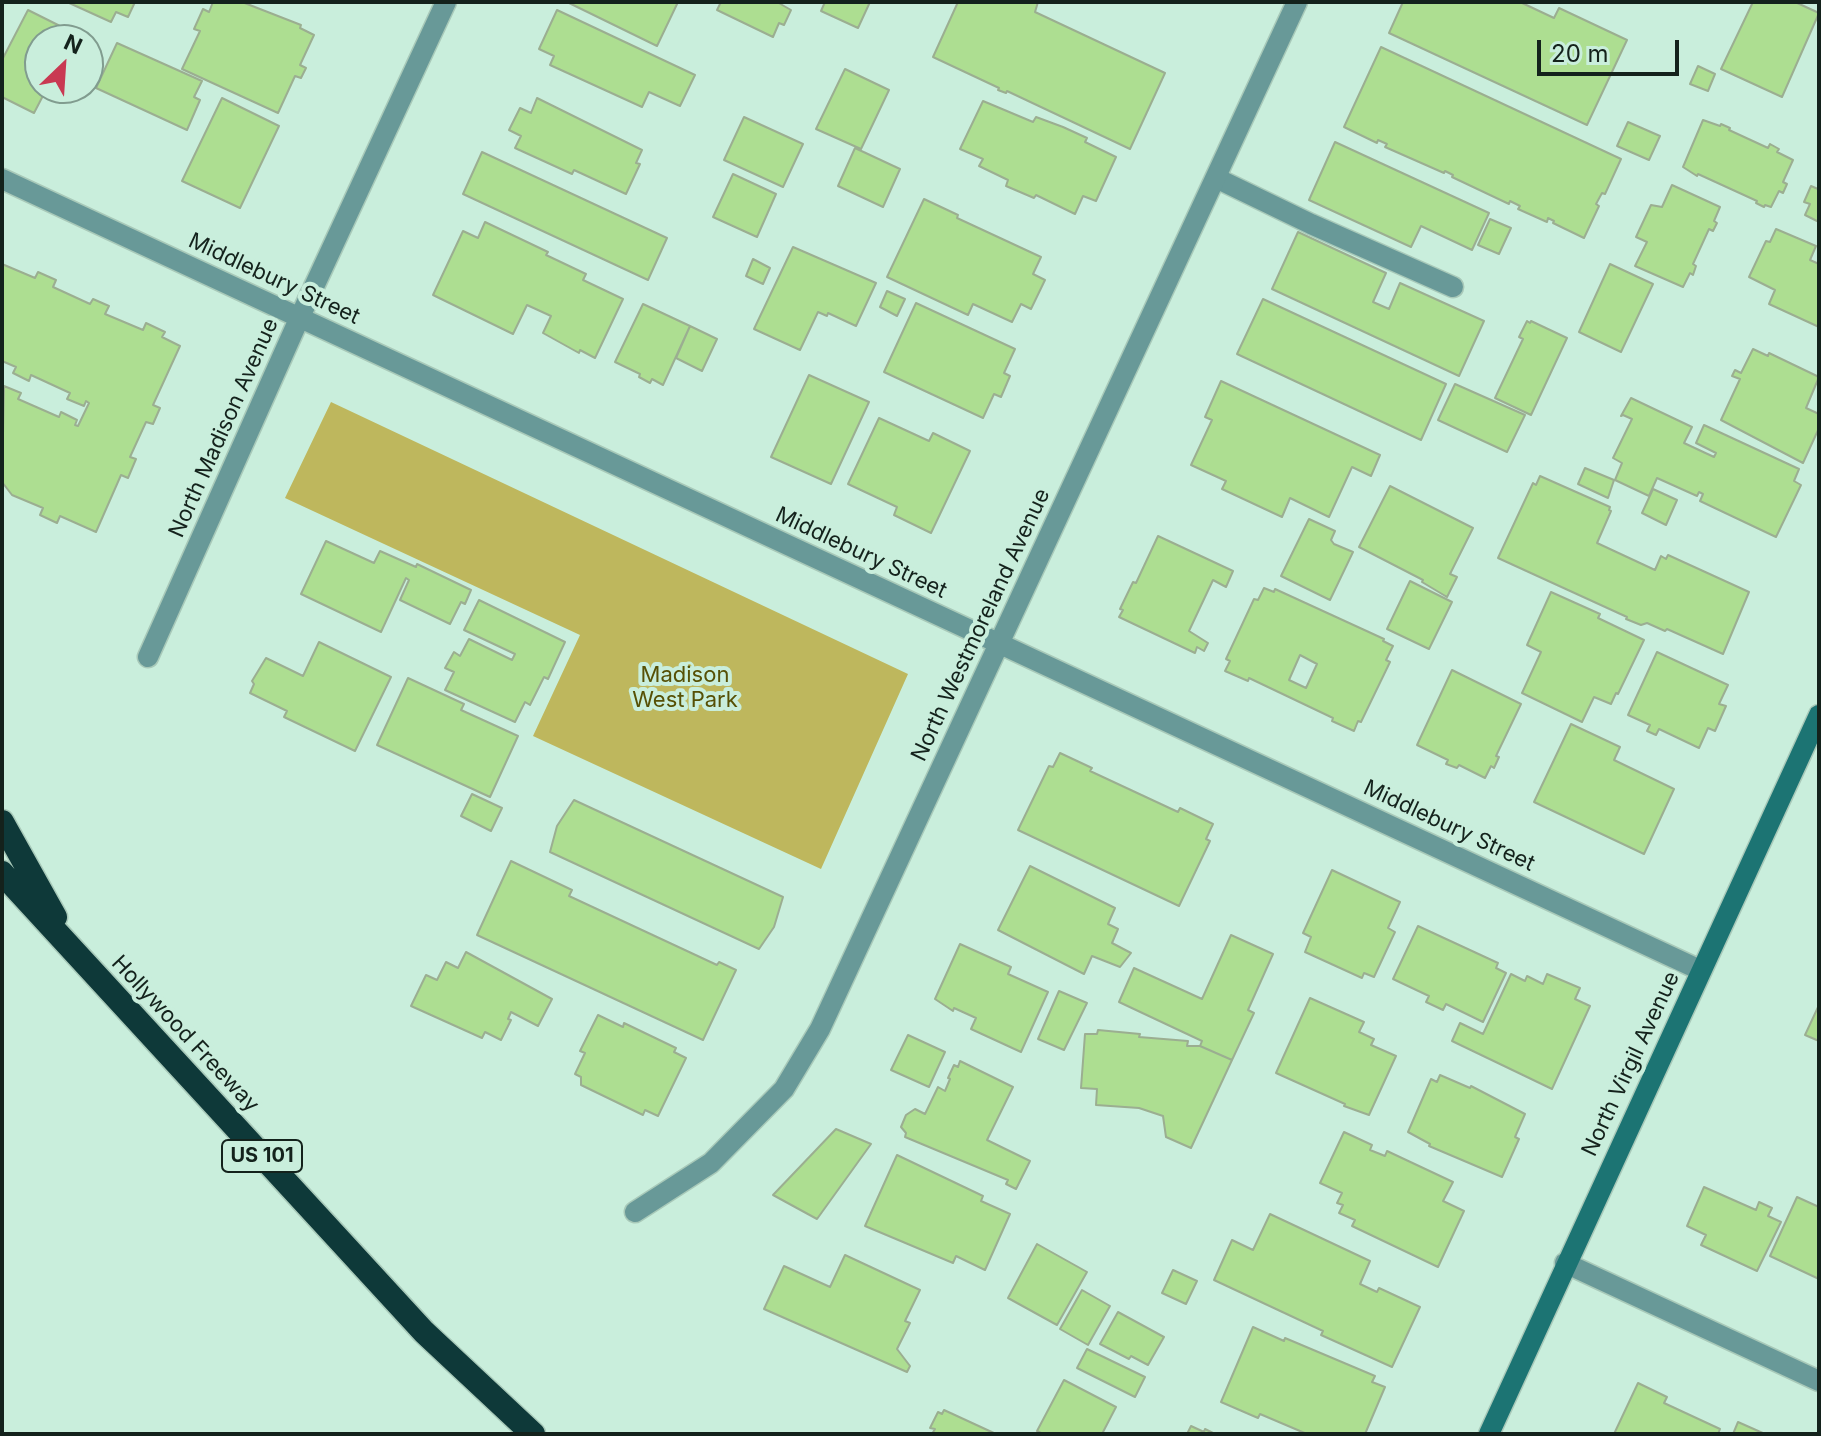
<!DOCTYPE html>
<style>
body{margin:0}
#map{position:relative;width:1821px;height:1436px;overflow:hidden;background:#c9eedc;font-family:Inter,sans-serif}
canvas{display:block}
.frame{position:absolute;inset:0;border:4px solid #14221c;pointer-events:none}
.north{position:absolute;left:24px;top:24px;width:80px;height:80px;box-sizing:border-box;background:#c9eedc;border:2px solid #819c8f;border-radius:50%;rotate:25deg;font-size:22px;font-weight:700;line-height:32px;text-align:center;color:#14221c}
.north::after{content:'';display:block;margin:auto;width:28px;height:36px;background:#c93952;clip-path:polygon(50% 0,100% 100%,50% 72%,0 100%)}
.scale{position:absolute;left:1537px;top:40px;width:142px;height:36px;box-sizing:border-box;border:4px solid #14221c;border-top:0;padding-left:10px;font-size:24px;line-height:28px;white-space:nowrap;color:#14221c;-webkit-text-stroke:6px #c9eedc;paint-order:stroke}
</style>
<div id="map">
<canvas width="1821" height="1436"></canvas>
<div class="frame"></div>
<div class="north">N</div>
<div class="scale">20 m</div>
</div>
<script>
const ctx = document.querySelector('canvas').getContext('2d');
ctx.lineJoin = 'round';
function fill(path, color) {
  ctx.fillStyle = color;
  ctx.fill(path, 'evenodd');
}
function trace(path, color, width, dash) {
  ctx.strokeStyle = color;
  ctx.lineWidth = width;
  ctx.lineCap = dash ? 'butt' : 'round';
  ctx.setLineDash(dash || []);
  ctx.stroke(path);
}
function drawText(font, color, halo, rows, align = 'center') {
  ctx.font = font + ' Inter,sans-serif';
  ctx.lineWidth = 8;
  ctx.setLineDash([]);
  ctx.textBaseline = 'middle';
  ctx.strokeStyle = halo;
  ctx.fillStyle = color;
  for (const [text, x, y, turn = 0] of rows) {
    ctx.save();
    ctx.translate(x, y);
    ctx.rotate((+turn || 0) * Math.PI / 180);
    ctx.textAlign = isNaN(turn) ? turn : align;
    if (halo) ctx.strokeText(text, 0, 0);
    ctx.fillText(text, 0, 0);
    ctx.restore();
  }
}
fill(new Path2D(`
 M331,402L908,674L821,869L533,736L580,635L285,498Z`), '#beb75d');
const building = new Path2D(`
 M67,2H135L128,17L116,12L111,22Z
 M213,2H242L301,25L300,28L314,35L300,65L306,68L301,78L295,76L278,113L182,69L200,31L194,29L203,9L209,12Z
 M567,2H678L657,46Z
 M721,2H777L791,10L784,25L779,23L773,37L717,10Z
 M825,2H870L858,28L821,11Z
 M958,2H1038L1035,12L1165,73L1130,149L1007,91L1006,93L998,90L999,88L933,57Z
 M1403,2H1520L1554,18L1559,8L1627,40L1587,125L1389,33Z
 M1753,2H1795L1819,13L1782,97L1721,69Z
 M28,10L84,38L40,40V88H47L34,113L2,97V60Z
 M557,10L695,75L680,106L649,92L642,107L550,65L554,56L539,49Z
 M117,43L202,81L194,97L200,100L187,130L96,88Z
 M1381,47L1621,159L1605,194L1602,193L1596,204L1599,206L1584,238L1553,223L1554,221L1548,218L1547,222L1518,209L1520,206L1510,201L1509,204L1452,177L1453,175L1445,171L1444,173L1385,147L1387,144L1378,140L1377,143L1344,127Z
 M1698,66L1715,74L1708,91L1690,84Z
 M845,69L889,90L861,149L816,129Z
 M222,98L279,126L240,208L182,181Z
 M537,98L642,150L636,163L640,164L626,194L574,170L572,174L515,148L521,136L509,130L520,108L531,113Z
 M983,101L1033,122L1036,117L1063,127L1087,138L1085,142L1116,157L1096,201L1083,196L1075,214L1036,195L1034,198L1006,186L1008,180L979,166L983,159L960,149Z
 M744,117L803,144L783,187L724,160Z
 M1703,120L1720,126L1721,124L1730,128L1729,130L1768,148L1770,144L1779,149L1777,152L1793,160L1783,182L1787,184L1783,193L1779,191L1771,207L1765,205L1764,207L1756,203L1757,201L1698,174L1697,176L1683,167Z
 M1628,122L1660,136L1649,160L1617,146Z
 M1335,142L1489,213L1472,250L1421,226L1411,247L1309,200Z
 M855,148L900,169L883,207L838,186Z
 M482,152L667,238L648,280L463,194Z
 M733,174L776,194L757,237L713,217Z
 M1672,185L1720,207L1714,221L1717,223L1713,231L1709,229L1693,264L1696,266L1693,275L1690,273L1683,287L1635,266L1647,242L1636,237L1651,205L1662,207Z
 M1811,186L1818,189L1819,186V222L1805,215L1810,204L1804,202Z
 M924,199L958,215L957,218L1041,257L1033,274L1045,280L1031,309L1021,304L1012,322L973,304L968,315L887,277Z
 M1490,219L1511,228L1499,254L1478,245Z
 M485,222L548,252L546,255L586,274L583,280L623,299L595,358L580,350L579,353L543,333L551,316L527,305L513,334L433,295L463,231L478,238Z
 M1776,229L1816,246L1810,260L1819,264V327L1769,304L1775,290L1749,277L1766,241L1770,242Z
 M1298,232L1386,273L1373,302L1389,309L1400,283L1484,321L1459,376L1272,289Z
 M793,247L876,283L856,326L828,313L827,316L818,312L800,350L754,329Z
 M753,259L770,268L763,284L746,276Z
 M2,264L35,278L38,272L56,280L53,287L90,304L93,299L109,306L105,314L143,330L146,323L165,332L162,337L180,346L153,405L160,408L153,424L146,422L130,457L136,459L128,478L121,475L96,532L60,516L57,523L40,515L43,508L12,495L2,482L4,386L21,393L18,399L59,417L61,412L77,420L75,425L78,426L89,403L86,401L84,406L67,399L70,393L31,375L29,381L13,373L16,367L2,361Z
 M1610,264L1653,284L1621,352L1579,332Z
 M887,291L905,299L897,316L880,307Z
 M1263,299L1446,384L1421,440L1237,354Z
 M916,303L1015,349L1004,373L1010,376L1001,397L994,394L983,418L884,372Z
 M643,304L690,326L663,385L652,379L650,383L639,377L640,374L615,362Z
 M1527,321L1530,323L1531,321L1567,338L1531,415L1495,398L1523,339L1519,337Z
 M690,326L717,339L702,371L676,358Z
 M1753,349L1768,356L1769,353L1819,377L1806,408L1819,414V428L1803,463L1721,420L1740,379L1732,376L1735,370L1741,373Z
 M809,375L869,402L831,484L771,457Z
 M1221,381L1380,455L1371,476L1352,467L1329,517L1290,498L1282,517L1222,489L1226,481L1191,465L1212,420L1205,417Z
 M1455,384L1525,415L1507,452L1438,420Z
 M1631,398L1692,427L1684,443L1714,457L1716,453L1696,443L1704,425L1799,469L1794,481L1801,485L1776,537L1700,501L1703,494L1699,492L1697,496L1657,478L1649,496L1615,480L1622,463L1613,458L1632,419L1623,415L1621,416Z
 M879,418L929,441L933,433L970,451L931,533L894,515L897,507L848,484Z
 M1585,468L1614,480L1608,498L1578,484Z
 M1540,476L1610,507L1609,510L1611,511L1597,543L1655,570L1661,556L1666,559L1668,555L1749,592L1723,654L1667,629L1665,631L1647,623L1641,625L1626,619L1627,617L1498,558L1533,483L1536,485Z
 M1390,486L1473,528L1450,574L1457,577L1447,597L1422,582L1423,580L1359,547Z
 M1653,489L1677,500L1666,525L1642,513Z
 M1309,519L1335,531L1331,540L1334,544L1353,552L1330,600L1281,576Z
 M1158,536L1233,571L1226,587L1213,580L1189,631L1208,643L1204,651L1197,647L1195,653L1119,617L1123,610L1120,609L1133,582L1136,583Z
 M326,541L374,563L380,551L416,567L417,564L471,590L465,604L461,602L450,624L400,600L409,580L406,578L381,632L301,594Z
 M1410,581L1452,602L1429,649L1387,629Z
 M1264,588L1274,592L1275,589L1384,639L1383,641L1393,646L1386,660L1390,662L1361,722L1358,721L1354,731L1332,721L1333,718L1249,678L1248,681L1225,671L1230,661L1226,659L1254,599L1258,600ZM1300,655L1317,664L1306,688L1289,680Z
 M1551,592L1600,614L1598,618L1644,640L1618,694L1616,693L1611,704L1594,697L1582,722L1522,693L1541,652L1527,645Z
 M479,600L565,642L548,679L544,677L530,705L525,702L515,722L445,690L454,672L445,668L454,652L460,656L469,639L512,660L515,654L464,630Z
 M319,642L391,677L355,751L284,717L287,711L250,693L254,684L252,681L266,658L303,676Z
 M1657,652L1728,685L1719,704L1726,706L1715,731L1708,728L1699,748L1659,729L1656,735L1647,731L1650,725L1628,715Z
 M1452,670L1521,704L1496,756L1499,757L1494,768L1491,766L1485,778L1459,765L1457,768L1446,764L1448,760L1417,745Z
 M408,678L464,704L461,710L518,736L490,797L377,745Z
 M1571,724L1620,747L1614,760L1674,789L1644,854L1534,802Z
 M1060,753L1092,768L1090,771L1178,812L1180,808L1213,824L1206,839L1210,841L1179,906L1018,830L1049,766L1053,767Z
 M472,794L502,808L491,831L461,816Z
 M574,800L783,897L774,927L759,949L550,852L557,826Z
 M511,861L572,890L569,896L717,965L719,962L736,970L703,1040L477,935Z
 M1030,866L1115,908L1108,924L1118,929L1112,943L1131,953L1120,967L1092,956L1084,974L998,930Z
 M1332,870L1400,902L1388,928L1395,932L1374,977L1364,973L1362,978L1305,952L1311,937L1303,933Z
 M1418,926L1498,963L1496,968L1506,973L1483,1022L1446,1004L1443,1010L1426,1002L1429,996L1393,979Z
 M1231,935L1273,954L1248,1010L1254,1013L1232,1060L1200,1046L1202,1041L1119,1002L1134,968L1202,999Z
 M960,944L1011,967L1008,974L1048,992L1021,1052L971,1029L976,1018L954,1008L953,1011L935,999Z
 M466,952L552,999L538,1026L511,1012L508,1019L511,1020L501,1040L485,1032L482,1038L411,1006L426,975L437,980L446,962L458,968Z
 M1511,974L1525,981L1527,976L1543,984L1547,974L1580,988L1575,999L1590,1006L1552,1089L1452,1041L1460,1023L1483,1034Z
 M1059,991L1087,1003L1064,1050L1038,1039Z
 M1310,998L1364,1022L1359,1032L1374,1039L1371,1045L1396,1056L1369,1115L1344,1106L1345,1104L1276,1073Z
 M1819,1005V1041L1805,1035Z
 M598,1015L623,1027L624,1023L676,1048L674,1052L686,1058L658,1116L645,1110L643,1115L581,1085V1077L575,1074L585,1053L580,1051Z
 M1098,1030L1140,1034L1139,1037L1188,1041L1187,1046H1200L1232,1060L1191,1148L1166,1137L1163,1116L1139,1108L1096,1105L1097,1089L1081,1088L1085,1034H1097Z
 M908,1035L945,1052L929,1087L891,1070Z
 M960,1061L1013,1087L987,1140L1030,1161L1016,1189L1006,1184L1008,1180L905,1137L906,1133L901,1127L906,1115L915,1109L925,1114L938,1087L945,1091L950,1079L948,1078L954,1065L958,1067Z
 M1440,1075L1470,1088L1471,1086L1525,1114L1515,1137L1519,1139L1502,1177L1429,1146L1430,1144L1408,1132L1431,1079L1437,1082Z
 M836,1129L871,1144L817,1219L773,1195Z
 M1344,1132L1372,1145L1370,1150L1385,1156L1387,1151L1453,1182L1443,1201L1464,1211L1438,1267L1352,1226L1355,1220L1339,1213L1343,1205L1337,1203L1342,1193L1320,1183Z
 M897,1155L983,1196L981,1201L1010,1214L985,1270L956,1256L953,1263L865,1226Z
 M1704,1187L1756,1210L1759,1202L1772,1208L1768,1216L1781,1222L1757,1271L1701,1245L1706,1235L1687,1226Z
 M1797,1197L1819,1207V1279L1770,1256Z
 M1270,1214L1370,1261L1360,1284L1377,1292L1379,1288L1420,1307L1392,1367L1321,1335L1323,1331L1214,1280L1232,1240L1253,1250Z
 M1037,1244L1087,1272L1057,1325L1008,1298Z
 M845,1255L920,1290L905,1321L910,1323L897,1349L910,1366L907,1372L764,1309L784,1266L830,1287Z
 M1173,1270L1197,1281L1186,1304L1162,1293Z
 M1082,1290L1110,1306L1088,1345L1060,1329Z
 M1118,1312L1164,1337L1148,1365L1131,1356L1129,1359L1100,1344Z
 M1253,1327L1284,1341L1285,1338L1375,1376L1372,1382L1385,1387L1365,1434H1307L1260,1414L1258,1418L1221,1402Z
 M1087,1349L1145,1377L1135,1397L1077,1368Z
 M1064,1380L1116,1407L1102,1434H1043L1037,1431Z
 M1638,1383L1667,1397L1664,1403L1720,1429L1718,1434H1614Z
 M944,1410L996,1434H932L935,1429L930,1428L938,1412L942,1414Z
 M1738,1422L1765,1434H1733Z
 M1191,1426L1204,1432L1205,1429L1215,1434H1187Z`);
fill(building, '#adde91');
trace(building, '#9bae91', 2);
const lane = new Path2D(`
 M1216,178L1311,224L1453,287`);
const street = new Path2D(`
 M2,179L1700,970
 M148,657L299,319L446,2
 M635,1212L711,1163L784,1089L820,1029L1297,2
 M1565,1263L1819,1381`);
const secondary = new Path2D(`
 M1489,1434L1819,715`);
const highway = new Path2D(`
 M2,822L55,917
 M2,873L424,1332L533,1434`);
trace(lane, '#a8c9b9', 23);
trace(street, '#a8c9b9', 23);
trace(secondary, '#a8c9b9', 23);
trace(highway, '#a8c9b9', 27);
trace(lane, '#689998', 20);
trace(street, '#689998', 20);
trace(secondary, '#1c7473', 20);
trace(highway, '#0e3939', 24);
for (const [x, y, w] of [
 [262,1156,80]
]) {
  const box = new Path2D();
  box.roundRect(x - w / 2, y - 16, w, 32, 6);
  ctx.fillStyle = '#c9eedc';
  ctx.fill(box);
  trace(box, '#14221c', 2);
}
drawText('bold 20px', '#14221c', null, [
 ["US 101",262,1156]
]);
drawText('22px', '#14221c', '#c9eedc', [
 ["Middlebury Street",274,279,25],
 ["North Madison Avenue",224,428,-66],
 ["Middlebury Street",861,553,25],
 ["North Westmoreland Avenue",981,625,-65],
 ["Middlebury Street",1449,826,25],
 ["Hollywood Freeway",185,1034,47],
 ["North Virgil Avenue",1631,1064,-65]
]);
drawText('22px', '#565005', '#c9eedc', [
 ["Madison",685,675],
 ["West Park",685,700]
]);
</script>
